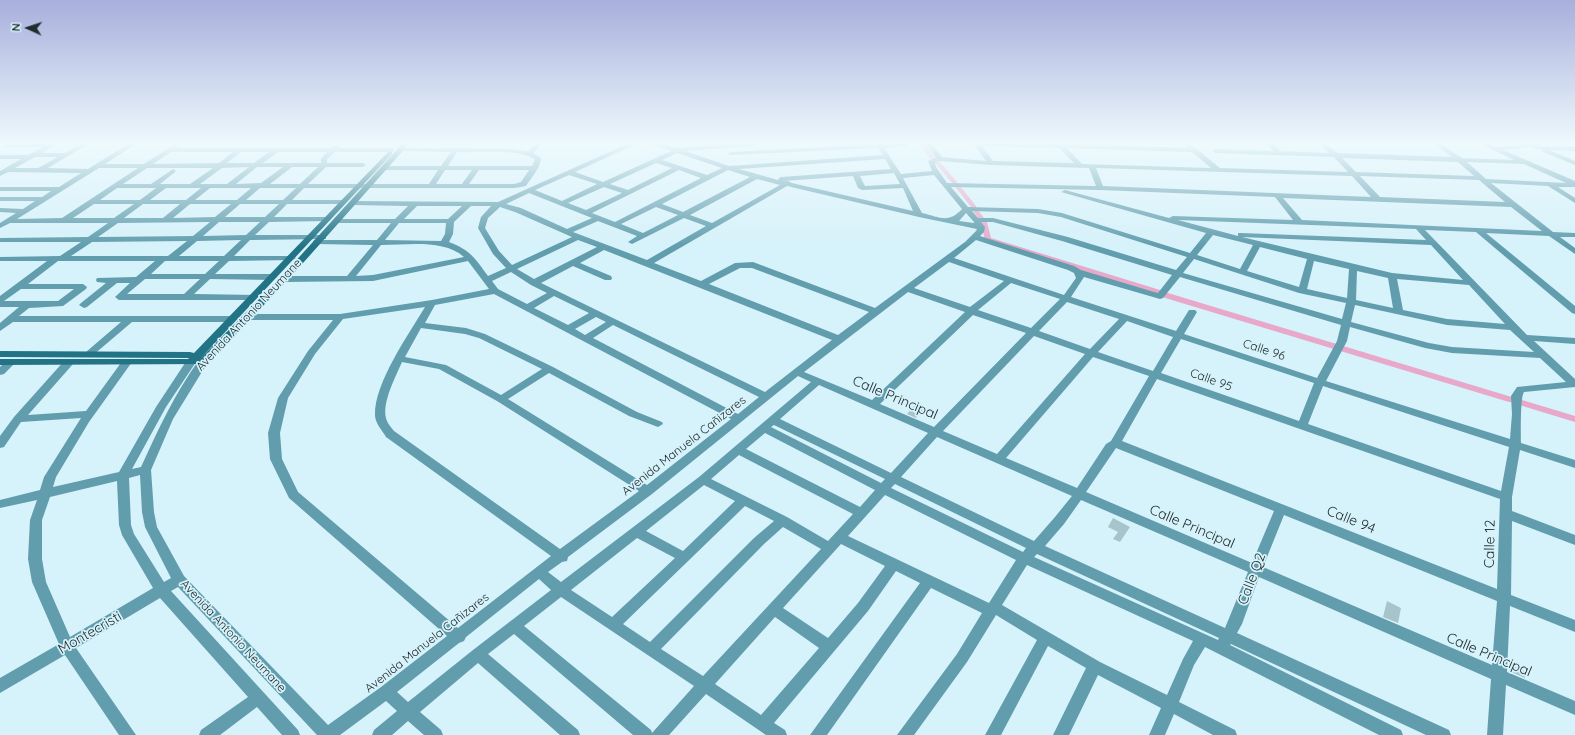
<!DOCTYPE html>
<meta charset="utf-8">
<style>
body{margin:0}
#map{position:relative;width:1575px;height:735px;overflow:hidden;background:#d6f2fa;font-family:Quicksand,sans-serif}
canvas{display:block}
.north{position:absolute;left:8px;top:8px;width:40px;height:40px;-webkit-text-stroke:3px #d6f2fa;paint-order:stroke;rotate:273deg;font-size:11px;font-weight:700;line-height:16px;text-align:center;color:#212c2e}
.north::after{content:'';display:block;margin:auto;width:14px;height:18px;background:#212c2e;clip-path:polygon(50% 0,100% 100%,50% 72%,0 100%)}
</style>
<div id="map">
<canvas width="1575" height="735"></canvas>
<div class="north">N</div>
</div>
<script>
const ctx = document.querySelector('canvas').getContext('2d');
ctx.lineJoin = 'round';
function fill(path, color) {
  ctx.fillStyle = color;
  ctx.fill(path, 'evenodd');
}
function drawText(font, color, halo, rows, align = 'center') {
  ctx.font = font + ' Quicksand,sans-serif';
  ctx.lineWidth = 3.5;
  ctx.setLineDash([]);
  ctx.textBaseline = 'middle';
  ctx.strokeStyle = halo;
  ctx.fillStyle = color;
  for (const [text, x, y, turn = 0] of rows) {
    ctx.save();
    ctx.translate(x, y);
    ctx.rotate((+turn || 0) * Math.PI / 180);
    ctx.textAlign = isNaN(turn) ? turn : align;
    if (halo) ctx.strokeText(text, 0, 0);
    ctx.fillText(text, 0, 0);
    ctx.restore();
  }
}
fill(new Path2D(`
 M920,144H926L936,159L935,160H931Z
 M935,161H939L957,182V184H953L935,163Z
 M958,185L960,186L976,206V208H972L956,188L955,187Z
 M976,209L978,210L984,218L983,219H979L973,211Z
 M984,220L987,222L991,238L1160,290L1161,292L1157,294H1154L985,241L981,222Z
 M1162,293H1168L1515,398L1517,400H1522L1575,416V422L1516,404L1514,402H1509L1162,297L1161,295Z`), '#e8a8ca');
fill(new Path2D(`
 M914,406L923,410L916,418L907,414Z
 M1113,518L1130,527L1120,542L1113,539L1118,532L1108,527Z
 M1387,601L1401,608L1398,623L1383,617Z
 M1509,664L1526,672L1525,678L1509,671Z`), '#a8c4cb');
fill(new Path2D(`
 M7,144H56L42,153H65L80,144H88L48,168L88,169L128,144H136L105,164H144L175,144L178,146L176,148H331L336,145L338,146L339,148H392L395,150L392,152H335L327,159V163H363L366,165L363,167H326L308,184H429L438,170H385L382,168L385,166H441L451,152L398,151L397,150L400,148L511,149L528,151L536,144H543L533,153L541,158C541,167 531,178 526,186L514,188H304L292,200H343L347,202L343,204H287L274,217H327L331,219L327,221L269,222L255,235H326V239L250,240L234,256H292L296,258L292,260L229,261L215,274H273L277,277L273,280L210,279L194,294L257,295L258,297L254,300H119L115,297L130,283H117L87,307L84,308L79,305L81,303L106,283L97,282L96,280L97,278L136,277L155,261H58L28,284H83L87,287L86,289L63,306L29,308L19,316H233L238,319L233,322H132L92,356H86L84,354L86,352L121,322H13L0,331V323L19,307H0V296L47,261H0V257L60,256L81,242H0V238L88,237L108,223H10L0,228V223L16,213L0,212V208L23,209L35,201H0V197H42L51,191H0V187H59L81,173L8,172L0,176V171L21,159H0V155H28L43,147H5L4,146ZM171,152H233L219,163L153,164ZM241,152H269L254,163H227ZM278,152H327L321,159V163H263ZM457,152C479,153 516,148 535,159L532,166H448ZM35,157H58L38,168H15ZM249,167L227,184H200L222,168ZM257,167H283L261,183L236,184ZM292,167H318L300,184H270ZM99,168H138L62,218L17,219ZM147,168H213L190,184H160L175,172L176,171L173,169L151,184H123ZM445,170H472L462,184H436ZM479,170H529L521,182L514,184H469ZM117,188H156L140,200H100ZM166,188H201L186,200H150ZM210,188H251L237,200H195ZM260,188H296L283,200H246ZM94,204H134L114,218H73ZM143,204H180L163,218H124ZM190,204H231L215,217L173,218ZM240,204H279L265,217H225ZM210,222L193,236L98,237L118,223ZM219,222H260L246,235L203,236ZM241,240L224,256H179L197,241ZM187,241L168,256H71L92,242ZM165,261H219L205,274H151ZM145,279H200L184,294H127ZM21,289H74L58,301H4Z
 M627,144H636L575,172L603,182L671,151L653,144H663L676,148L728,144H757L754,146L685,151L729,166L883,155L878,148L729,155L728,154L731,152L880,144H910L907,146L884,148L901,174L932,171L928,161L936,158L926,144H932L942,157L986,161L974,144H1063L1187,148L1186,146L1189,144L1197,149L1220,168L1348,172L1334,157L1215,153L1212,151L1215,149L1273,151L1267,144H1274L1280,151L1329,153L1319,144H1326L1338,153L1452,157L1434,144H1441L1462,158L1514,160L1481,144H1490L1496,147L1534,144L1538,146L1575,147V151L1549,150L1575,161V165L1543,152L1542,150L1529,147L1503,150L1575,181V187H1558L1575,198V203L1548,186L1491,183L1553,232L1575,233V237H1560L1575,248V254L1549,236L1486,233L1575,306V314L1572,313L1476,232L1425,230L1527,335L1575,338V344L1534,341L1575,379V387L1524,392C1520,398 1521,433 1521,443L1575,460V468L1520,450L1512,497V511L1575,535V545L1512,521L1511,595L1575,620V632L1510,606L1507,672L1575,701V715L1506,685L1503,735H1487L1491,679L1259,577L1242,624L1237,633L1449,730L1451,735H1426L1231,644L1230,645L1401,730L1403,735H1379L1205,647L1194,665L1179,702L1235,730L1237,735H1213L1174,714L1165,735H1149L1161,708L1098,675L1069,735H1053L1086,668L1048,646L1001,735H985L1037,640L996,615L967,662L914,735H897L957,654L982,613L931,588L827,735H810L920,583L896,571L868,611L774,723L785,730L787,735H766L706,694L669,735H633L514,634L488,654L578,730L580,735H560L478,663L420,712L441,730L443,735H424L408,721L392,735H372L374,730L397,711L386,701L340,735H317L178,587L171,591L298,730L300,735H282L257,707L220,735H199L201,730L248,697L160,598L76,648L136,735H119L65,655L0,693V678L59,644L32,582L28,559L30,520L37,500L0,508V500L40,490L44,477L81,418L21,422L4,447L0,448V436L14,417L65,360L69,359L74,362L73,364L28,415L86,411L123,360L127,359L132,362L89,422L56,477L53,487L119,472L156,407L187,360H195L196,362L166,407L132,469L141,467C158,430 175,393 199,360H207L208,362L173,419L151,470L154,512L157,527L184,576L328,725L381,687L447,636L289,498L270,459L268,433L278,398L308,351L333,320H248L243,317L248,314H340L432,300L489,289L468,261L373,281L284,282L280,279L284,276H347L373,245L317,244L313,242L314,240H377L391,223H338L334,221L338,219H395L408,206L353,205H350V201L498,202ZM982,146L1059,148L1074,163L993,161ZM1067,148L1192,152L1211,168L1082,164ZM677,153L722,168L707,175L662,160ZM1342,158L1458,162L1474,176L1356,172ZM885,159L891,169L781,177L779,178L778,180L739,169ZM940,161L991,165L1089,168L1096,186L947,183L936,167L935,162ZM1467,162L1524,164L1566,183L1486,179ZM656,163L672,168L628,190L610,184ZM1096,168L1352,176L1371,197L1103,186ZM679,170L701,178L615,222L592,213ZM728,170L750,177L683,212L662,204ZM894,173L900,184L865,186L860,176ZM569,175L597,184L562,201L535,190ZM934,175L962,209C948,224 940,217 922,213L903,178ZM853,176L858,188L862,190L903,188L913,211L792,183L788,181H783ZM1360,176L1479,180L1505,202L1380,197ZM757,179L780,185L712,223L690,215ZM787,186L919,217L977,229L976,231L965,242L875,308L753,262L735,263L701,281L654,263ZM604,187L622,193L586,210L568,203ZM951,187L1100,190L1275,197L1293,220L1173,216L1169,218L1065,190L1061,192L1206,233L1190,253L1062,213L1038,209L968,207ZM529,193L592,218L567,229L521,208L506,204ZM1283,198L1511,207L1542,231L1302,220ZM417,206H462L448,219H404ZM471,206H491L481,217L478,228L493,254L506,268L488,276C475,258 470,250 449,242L453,234L454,222ZM500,207L515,212L572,237L512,265L499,251L485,228L488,218ZM656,207L678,215L643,233L621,224ZM972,211L1038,213L1061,217L1187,257L1176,270L1068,237L993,218H978ZM966,213L974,222V223L959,221ZM684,218L706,226L647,260L573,232L598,221L637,236L628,242L632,244ZM1178,220L1416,229L1426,240L1241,233H1238V236ZM981,222H993L1062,241L1172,275L1158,293L1154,292L1081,270L1074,266L980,236L984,232L985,227ZM399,223H446L445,234L441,241L385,240ZM1213,235L1253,245L1240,269L1197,255ZM1242,237L1431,245L1463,280L1392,273ZM578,240L597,247L534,279L517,269ZM976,240L1068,270L1074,273L1076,278L1064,295L954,258ZM381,245C407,245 444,239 464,257L373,275L356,276ZM1260,247L1307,259L1299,287L1247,271ZM604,250L832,340L765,392L541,283L573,266L605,280H611L612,278L611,276L580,263ZM1194,259L1299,293L1346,303L1342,319L1183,273ZM1314,261L1349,269L1347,298L1307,289ZM949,262L1004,281L970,307L914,288ZM740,268H752L869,312L838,335L709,284ZM1357,271L1388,278L1393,308L1356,300ZM511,272L531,285L547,293L527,304L498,289L492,281ZM1084,277L1160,299L1163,298L1180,277L1341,325L1337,341L1317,378L1184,334L1197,312L1195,310H1189L1176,331L1071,297ZM1397,279L1469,285L1505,324L1447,319L1403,310ZM1011,283L1060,299L1031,328L978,310ZM908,292L965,312L872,400L804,372ZM494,294L731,419L647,485L508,399L549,373L629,416L658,427L663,424L662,422L637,412L553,367L485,334L466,328L425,323L435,305ZM554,296L589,313L568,325L534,308ZM1067,302L1119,319L1090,349L1039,331ZM1355,305L1447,325L1510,330L1534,352L1452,347L1429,343L1351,322ZM425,307C409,334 374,383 375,415C375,423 382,430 386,437L551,556L458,628L298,492L282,459L280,433L288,398L315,354L343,319ZM973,315L1026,333L934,427L880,404ZM596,317L606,322L585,335L575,329ZM1127,321L1173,337L1153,371L1098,352ZM613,325L759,397L738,414L593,338ZM1350,327L1425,348L1452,353L1540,358L1566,382L1517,387L1511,396L1512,414L1510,439L1326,381L1347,341ZM421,328L465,334L479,338L542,369L501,395L446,365L405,357ZM1034,336L1085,354L997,454L943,431ZM1181,339L1314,383L1299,421L1161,373ZM1093,357L1149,376L1111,441L1106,444L1077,488L1006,458ZM402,362L439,369L497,401L639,491L560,549L394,431C391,427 387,423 386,418C382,402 396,376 402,362ZM798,376L811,382L699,477L561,582L548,572L562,562L567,561L568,557L652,494ZM1157,379L1500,499L1497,589L1122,441ZM819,385L928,433L891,473L780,419ZM1323,386L1509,447L1501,491L1308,424ZM774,425L885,479L881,483L771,427ZM765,433L875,490L860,507L746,449ZM937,437L1072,496L1055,517L1034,541L901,477ZM1116,448L1274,511L1252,563L1086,492ZM739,455L853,514L828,541L787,517L711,479ZM140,475L142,512L145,527L171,578L164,582L134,534L131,525L129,478ZM117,481L119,525L122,535L153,588L70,637L46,582L42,559V520L50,497ZM895,484L1026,548L1023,552L891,488ZM704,485L735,501L683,551L646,531ZM885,495L1016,560L989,603L848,536ZM1081,500L1248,572L1225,628L1045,546L1064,524ZM745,506L774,521L754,538L650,642L623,624ZM1284,515L1497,601L1492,665L1263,567ZM783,527L821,549L703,676L661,649L764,544ZM637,538L675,558L612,617L571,590ZM841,544L885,566L858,603L828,638L783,608ZM1037,554L1219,638L1218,640L1034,557ZM1027,565L1193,641L1183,659L1167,695L1100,662L1002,605ZM539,579L551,590L473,650L408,702L397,692L459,643L464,641L466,637ZM561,597L694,686L652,733L651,730L524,626ZM775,617L819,648L761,715L715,684Z
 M11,359L16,362L4,374L0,375V367L7,360Z`), '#619dad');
fill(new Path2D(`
 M402,144H409L287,281L207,364L0,365V359H188L189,358L0,357V351L190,352L194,353L388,152H392V154L200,359L281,277Z`), '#227385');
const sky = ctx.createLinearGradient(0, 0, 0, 247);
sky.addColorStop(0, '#a8afdc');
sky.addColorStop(0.58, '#edf9fd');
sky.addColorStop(1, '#edf9fd00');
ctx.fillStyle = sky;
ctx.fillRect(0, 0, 1575, 247);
drawText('12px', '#212c2e', '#d6f2fa', [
 ["Avenida Antonio Neumane",249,315,-47],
 ["Calle 96",1264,350,18],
 ["Calle 95",1211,380,20],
 ["Avenida Manuela Cañizares",684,446,-38],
 ["Avenida Antonio Neumane",233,636,47],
 ["Avenida Manuela Cañizares",427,643,-38]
]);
drawText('14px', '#212c2e', '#d6f2fa', [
 ["Calle Principal",895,398,23],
 ["Calle 94",1351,520,22],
 ["Calle Principal",1192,527,23],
 ["Calle 12",1490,544,-89],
 ["Calle Q2",1252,579,-69],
 ["Montecristi",90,633,-30],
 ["Calle Principal",1489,655,23]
]);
</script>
